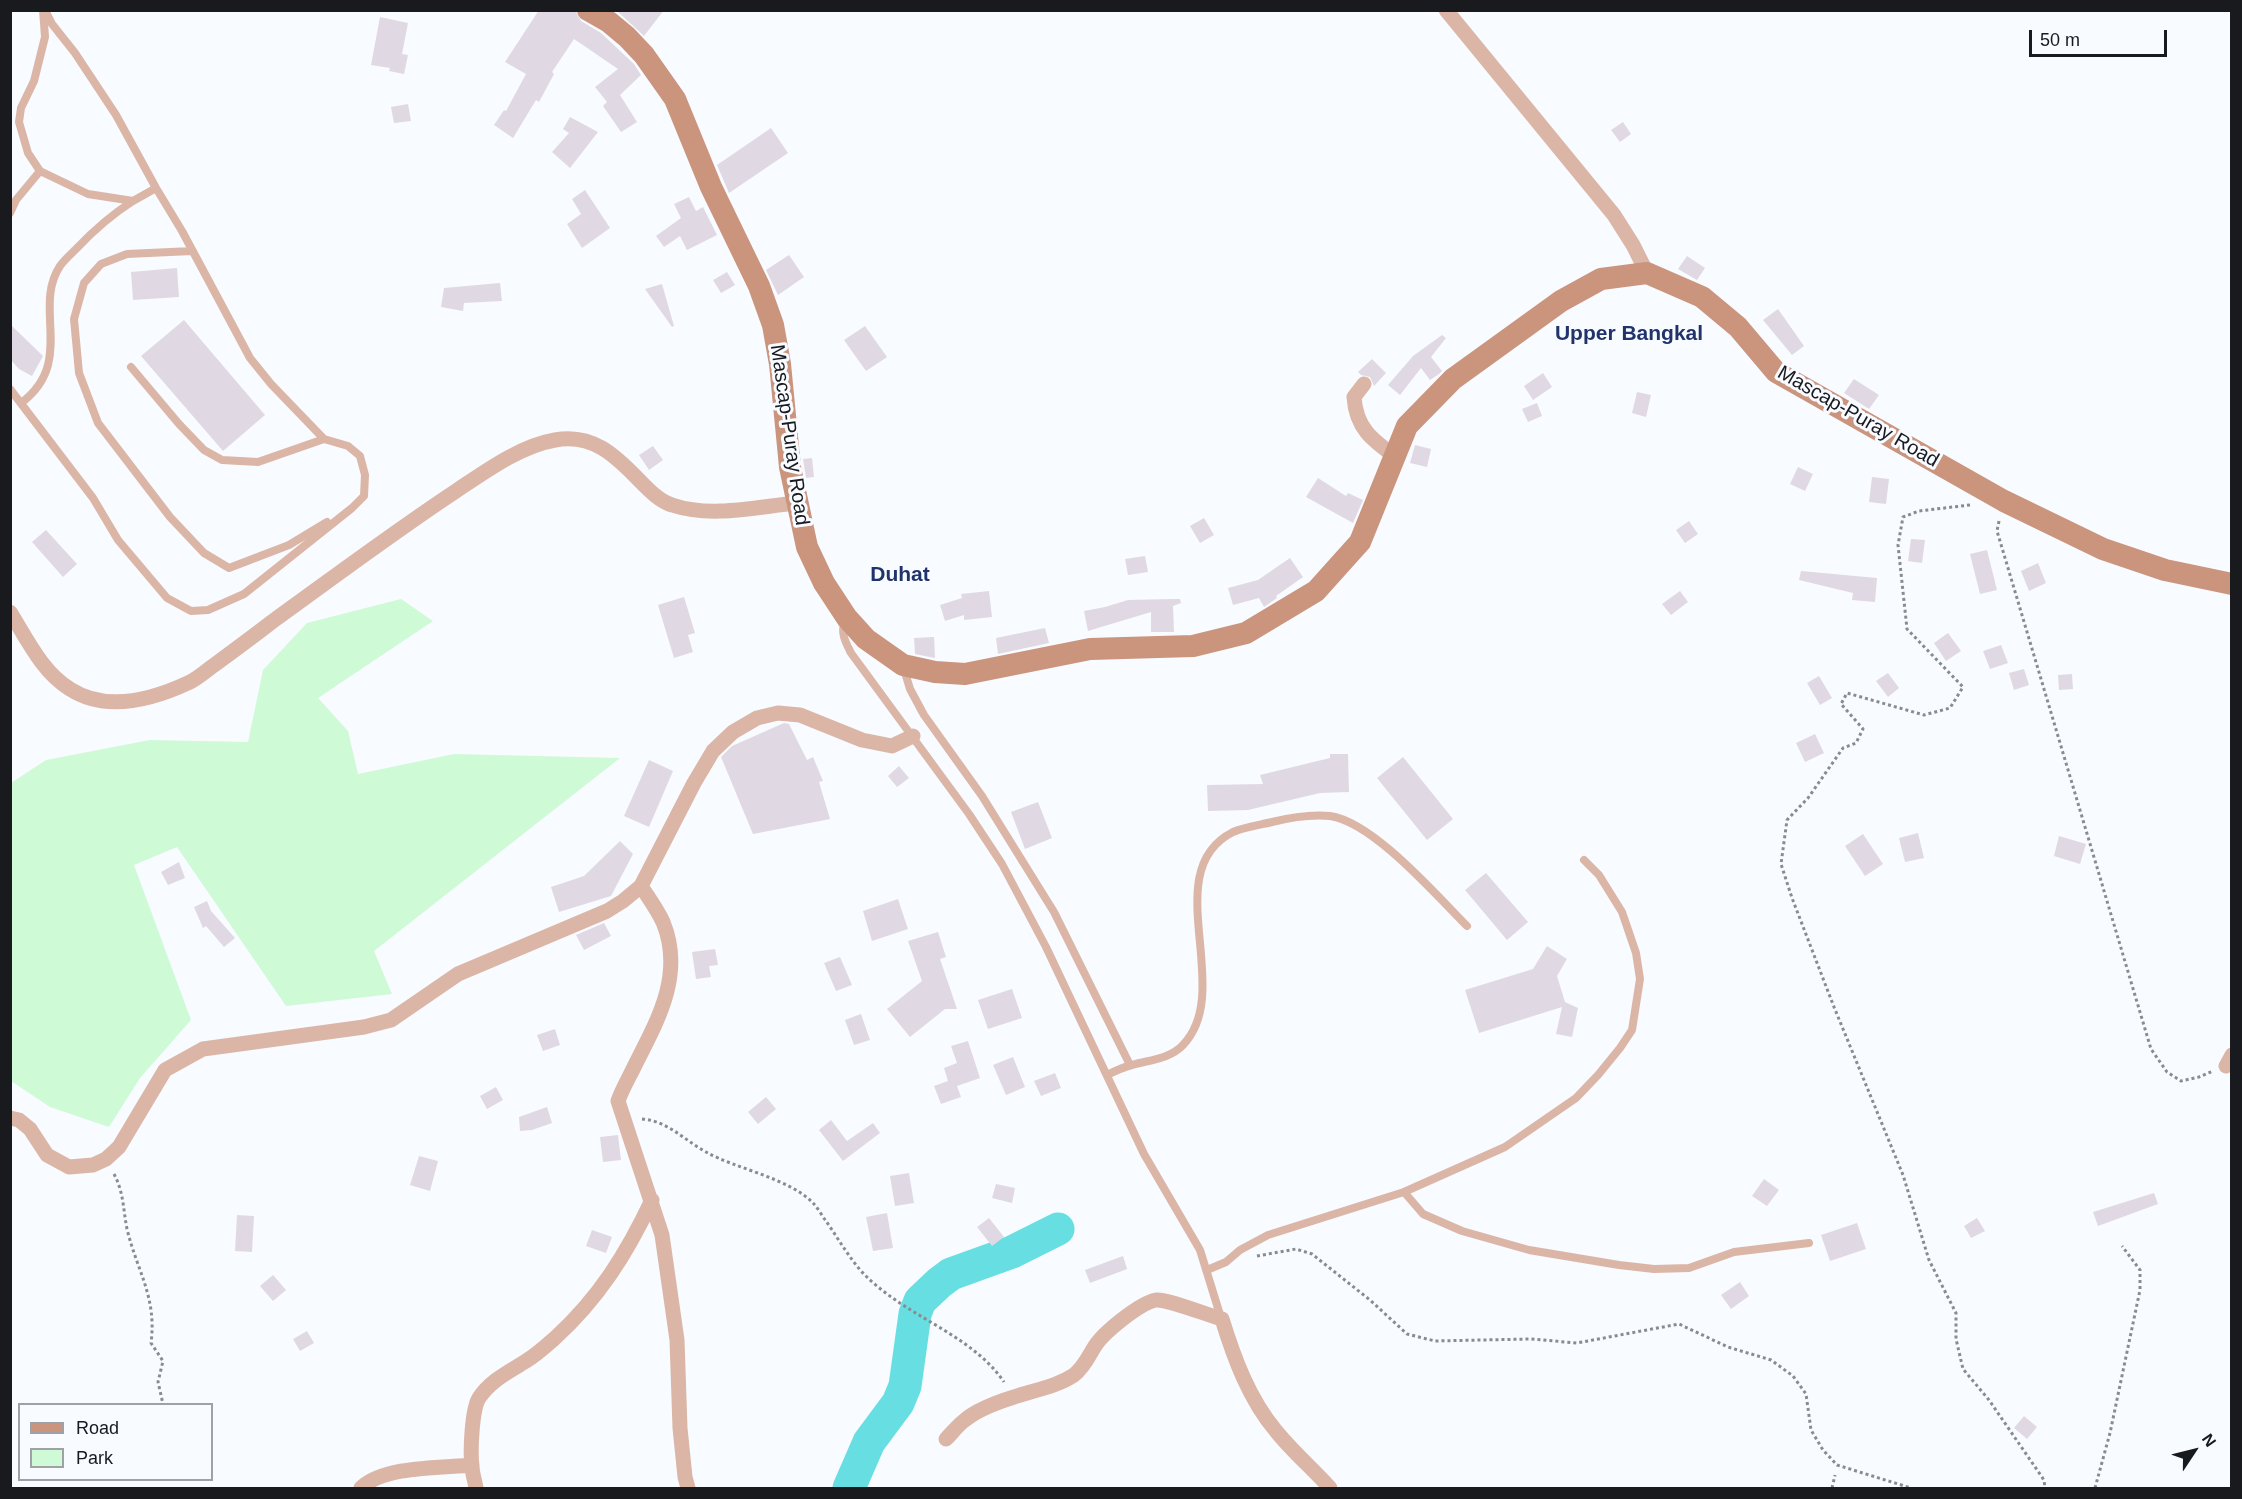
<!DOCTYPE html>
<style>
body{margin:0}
#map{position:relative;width:2242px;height:1499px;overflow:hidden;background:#f8fbff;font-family:Arial,sans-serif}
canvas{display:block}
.frame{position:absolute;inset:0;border:12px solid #181a1e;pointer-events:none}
.legend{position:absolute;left:18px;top:1403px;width:195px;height:78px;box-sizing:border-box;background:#f8fbff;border:2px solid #9ea1a5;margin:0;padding:8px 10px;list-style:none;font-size:18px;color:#181a1e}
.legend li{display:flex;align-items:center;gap:12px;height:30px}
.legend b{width:30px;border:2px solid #9ea1a5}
.north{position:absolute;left:2164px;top:1421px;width:60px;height:60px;-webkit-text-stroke:4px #f8fbff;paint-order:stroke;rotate:55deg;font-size:16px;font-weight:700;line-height:24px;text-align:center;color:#181a1e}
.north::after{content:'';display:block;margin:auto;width:21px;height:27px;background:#181a1e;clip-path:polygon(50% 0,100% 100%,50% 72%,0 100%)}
.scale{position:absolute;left:2029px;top:30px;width:138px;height:27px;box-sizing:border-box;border:3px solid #181a1e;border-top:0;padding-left:8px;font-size:18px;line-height:21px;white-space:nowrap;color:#181a1e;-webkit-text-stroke:4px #f8fbff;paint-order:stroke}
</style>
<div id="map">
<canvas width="2242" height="1499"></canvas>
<div class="frame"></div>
<ul class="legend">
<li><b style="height:8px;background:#ca947d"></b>Road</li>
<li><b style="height:16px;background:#cffad6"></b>Park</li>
</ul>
<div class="north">N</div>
<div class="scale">50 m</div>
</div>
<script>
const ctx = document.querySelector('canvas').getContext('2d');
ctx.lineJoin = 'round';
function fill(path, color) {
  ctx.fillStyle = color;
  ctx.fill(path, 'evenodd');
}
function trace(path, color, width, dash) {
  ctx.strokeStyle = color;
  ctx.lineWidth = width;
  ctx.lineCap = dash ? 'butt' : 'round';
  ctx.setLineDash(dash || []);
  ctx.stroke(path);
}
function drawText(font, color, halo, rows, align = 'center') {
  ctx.font = font + ' Arial,sans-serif';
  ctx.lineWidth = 6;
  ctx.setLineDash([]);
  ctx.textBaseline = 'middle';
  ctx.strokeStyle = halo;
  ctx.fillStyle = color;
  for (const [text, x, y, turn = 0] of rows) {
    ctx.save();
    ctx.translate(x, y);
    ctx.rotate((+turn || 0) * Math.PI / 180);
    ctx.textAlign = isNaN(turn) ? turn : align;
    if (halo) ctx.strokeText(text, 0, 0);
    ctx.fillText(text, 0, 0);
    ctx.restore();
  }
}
fill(new Path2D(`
 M401,599L433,621L318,698L348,731L358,774L454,754L620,758L374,951L392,994L286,1006L177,847L134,865L191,1020L140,1078L109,1127L50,1107L11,1081V783L46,760L150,740L248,742L263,670L307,623Z`), '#cffad6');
trace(new Path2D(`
 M849,1488L869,1442L898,1403L905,1386L915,1314L920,1301L939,1283L951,1274L1012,1252L1058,1229`), '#67dfe2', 33);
fill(new Path2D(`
 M539,10H575L581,21L601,33L634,64L641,75L620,95L637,122L621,132L603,106L607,102L595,87L618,69L574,39L552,72L554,74L539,102L536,100L513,138L494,125L504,110L506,111L526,74L505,62Z
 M616,10H664L644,36Z
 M380,17L408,23L402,54L408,55L404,74L389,71L390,68L371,65Z
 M408,104L411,121L394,123L391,107Z
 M570,117L598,132L570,168L552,152L569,133L563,129Z
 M1623,122L1631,134L1620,142L1611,130Z
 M771,128L788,153L729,193L717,165Z
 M585,190L610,228L582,248L567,224L581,214L572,199Z
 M689,197L696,211L703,207L717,235L687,250L680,236L664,247L656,236L681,218L674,204Z
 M789,255L804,277L778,295L766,270Z
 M1687,256L1705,268L1697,280L1678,269Z
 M177,268L179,297L133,300L131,272Z
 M727,272L735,285L721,293L713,280Z
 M500,283L502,301L464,303L463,311L441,307L444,288Z
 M662,284L674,326L672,327L645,289Z
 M1778,309L1804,346L1792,355L1763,320Z
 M184,320L265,415L223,451L141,356Z
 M10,324L43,356L32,376L19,369L10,359Z
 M865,326L887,357L866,371L844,340Z
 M1442,335L1446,338L1431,357L1442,371L1439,374L1430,380L1421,368L1400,395L1388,385L1413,356Z
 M1372,359L1386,373L1374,386L1370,377L1361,375L1358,372Z
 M1543,373L1552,387L1533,400L1524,386Z
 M1854,379L1879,395L1869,409L1844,393Z
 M1637,392L1651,395L1646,417L1632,413Z
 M1537,403L1542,416L1528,422L1522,409Z
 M1415,445L1431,449L1427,467L1410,463Z
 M653,446L663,460L649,470L639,455Z
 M812,458L814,477L806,478L803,459Z
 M1798,467L1813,474L1805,491L1790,484Z
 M1872,477L1889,479L1886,504L1869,502Z
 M1318,478L1346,496L1348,493L1363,500L1353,523L1306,497Z
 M1204,518L1214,535L1200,543L1190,526Z
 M1689,521L1698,534L1685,543L1676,530Z
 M46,530L77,564L63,577L32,542Z
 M1911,539L1925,540L1922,563L1908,561Z
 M1987,550L1997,590L1980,594L1970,554Z
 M1145,556L1148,572L1128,575L1125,559Z
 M1290,558L1303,577L1276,596L1277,598L1264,607L1259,598L1233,605L1228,588L1258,580Z
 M2038,563L2046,583L2029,591L2021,571Z
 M1801,571L1877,578L1875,602L1852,600L1853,593L1799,580Z
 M989,591L992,617L964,620V615L945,621L940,605L962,598L961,594Z
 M1680,591L1688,602L1671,615L1662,604Z
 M684,597L695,633L688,635L693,652L674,658L658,605Z
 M1173,599H1180L1181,603L1173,606L1174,632H1151V612L1088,631L1084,611L1105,607L1128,600Z
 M1045,628L1049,643L998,654L996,638Z
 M1948,633L1961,651L1946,661L1934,643Z
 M934,637L935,658L915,654L914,638Z
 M2001,645L2008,663L1990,669L1983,651Z
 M2024,669L2029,685L2014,690L2009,673Z
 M1888,673L1899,688L1888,697L1876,681Z
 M2072,674L2073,689L2059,690L2058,675Z
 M1819,676L1832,698L1820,705L1807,683Z
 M784,723L789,724L807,760L813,757L823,781L819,782L830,819L753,834L721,757L732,746Z
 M1815,734L1824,753L1805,762L1796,743Z
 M1330,754H1348L1349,792L1320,793L1248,810L1208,811L1207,785L1263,784L1260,775L1330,758Z
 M1403,757L1453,819L1427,840L1377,778Z
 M649,760L673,771L649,827L624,816Z
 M899,766L909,778L897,787L888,776Z
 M1038,802L1052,838L1025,849L1011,812Z
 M1918,833L1924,858L1905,862L1899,838Z
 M1863,834L1883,864L1865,876L1845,846Z
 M2059,836L2086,844L2080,864L2054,856Z
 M620,841L633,854L611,896L559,912L551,887L584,876Z
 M179,862L185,878L168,885L161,872Z
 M1486,873L1528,922L1507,940L1465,890Z
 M898,899L908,929L872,941L863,911Z
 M207,901L211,911L235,938L224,947L206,926L203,928L194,907Z
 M604,923L611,936L584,950L576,935Z
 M938,932L946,957L940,959L957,1009H945L910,1037L887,1009L922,981L908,941Z
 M1547,946L1567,959L1557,976L1565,1002L1578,1008L1572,1037L1556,1034L1562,1007L1479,1033L1465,990L1533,969Z
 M715,949L718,965L709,966L711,977L696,979L692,952Z
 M840,957L852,985L836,991L824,963Z
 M1012,989L1022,1018L988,1029L978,1000Z
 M861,1014L870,1040L854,1045L845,1020Z
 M555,1029L560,1045L543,1051L537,1035Z
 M968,1041L980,1078L957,1086L961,1097L941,1104L934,1086L948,1081L944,1068L957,1063L951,1046Z
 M1013,1057L1025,1087L1006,1095L993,1065Z
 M1055,1073L1061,1088L1041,1096L1034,1081Z
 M496,1087L503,1100L487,1109L480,1096Z
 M766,1097L776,1109L758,1124L748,1112Z
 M547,1107L552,1123L532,1130L520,1131L519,1117Z
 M831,1120L847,1141L873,1123L880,1133L843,1161L819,1130Z
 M618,1135L621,1160L603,1162L600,1137Z
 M419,1156L438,1161L430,1191L410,1185Z
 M909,1173L914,1203L895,1206L890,1176Z
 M1764,1179L1779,1190L1767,1206L1752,1196Z
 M996,1184L1015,1188L1012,1203L992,1198Z
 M2154,1193L2158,1204L2098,1226L2093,1212Z
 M887,1213L893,1248L873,1251L866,1217Z
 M237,1215L254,1216L252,1252L235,1251Z
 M989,1218L1004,1237L992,1246L977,1227Z
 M1977,1218L1985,1231L1971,1238L1964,1226Z
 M1857,1223L1866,1249L1830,1261L1821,1235Z
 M592,1230L612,1237L606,1253L586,1246Z
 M1123,1256L1127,1269L1090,1283L1085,1270Z
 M273,1275L286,1290L273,1301L260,1286Z
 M1740,1282L1749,1296L1731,1309L1721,1295Z
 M307,1331L314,1343L300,1351L293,1339Z
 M2024,1416L2037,1427L2027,1439L2014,1428Z`), '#e0d9e4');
trace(new Path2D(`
 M1970,505L1919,511L1903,517L1898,545L1907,629L1963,687L1950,708L1924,715L1847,693L1841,704L1863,729L1856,743L1843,748L1808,798L1787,820L1781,864L1792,898L1834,1007L1903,1175L1929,1260L1956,1313V1339L1963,1369L1989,1400L2044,1480L2045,1488
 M1999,521L1997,531L2151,1049L2167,1072L2181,1081L2199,1077L2213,1071
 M642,1119C668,1121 684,1140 706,1152C736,1169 789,1178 813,1203C818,1208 822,1216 826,1221C842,1244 855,1269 877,1286C917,1320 974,1338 1004,1382
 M114,1174C124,1193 123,1209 127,1229C137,1271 157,1297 151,1343L163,1361L158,1382L163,1404
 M1257,1256L1296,1249L1312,1254L1370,1300L1407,1334L1435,1341L1531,1339L1577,1343L1679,1324L1728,1347L1771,1360L1793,1376L1806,1394L1811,1430L1823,1450L1837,1465L1911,1488
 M1832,1488L1835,1475
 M2095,1488L2110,1433L2140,1290V1270L2122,1246`), '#888b8f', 3, [3, 3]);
trace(new Path2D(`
 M43,10L45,37L34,81L21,108L19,122L28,153L40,171L88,194L133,201L156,188
 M45,10L52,24L75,53L116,115L156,188L182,231L250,358L271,384L324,439
 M10,213L16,200L40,171
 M192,251L127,254L101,264L84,283L74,319L79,373L98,423L170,517L204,553L229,568L289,545L327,522
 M10,389L93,498L118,540L167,598L191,611L208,610L244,594L352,508L364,496L365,475L360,456L348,446L324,439L258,462L222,460L204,450L179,424L131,367
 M21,403C76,362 32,308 60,266C64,260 71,254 76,249C94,230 111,215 133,201
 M845,622C840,633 846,643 851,653L969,814L1002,864L1046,947L1144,1154L1200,1250L1221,1318
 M904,669L910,689L924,715L982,796L1054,912L1130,1065
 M1107,1075C1115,1071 1124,1067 1132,1065C1149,1060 1170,1059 1183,1045C1236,990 1156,871 1233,832C1244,827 1260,825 1272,822C1292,817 1310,814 1330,816C1373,822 1436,895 1467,926
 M1404,1192L1423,1214L1462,1231L1529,1250L1619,1265L1654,1269L1689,1268L1734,1252L1809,1243
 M1207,1270L1226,1262L1240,1250L1268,1235L1404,1192L1505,1147L1576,1098L1598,1075L1620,1048L1632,1030L1640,979L1636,953L1622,912L1599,875L1584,860`), '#dbb6a6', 8);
trace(new Path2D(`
 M1446,10L1614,215L1633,245L1647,273
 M1364,384L1354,397C1356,428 1372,440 1396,457
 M10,612C27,639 42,672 70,689C107,713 154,699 190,682C200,677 208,669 217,663C236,649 255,635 273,621C334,577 394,532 456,491C486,471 520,446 555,440C592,433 615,455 639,480C648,489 659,501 672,505C711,518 756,507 796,503
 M641,886C648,897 657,909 663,922C684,973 659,1018 636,1063C630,1076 623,1087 618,1101L662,1235L677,1340L680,1428L685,1477L688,1488
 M2226,1066L2232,1055
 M10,1118L19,1120L30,1129L47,1155L69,1167L93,1165L106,1159L119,1147L165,1070L203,1049L364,1027L391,1020L458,974L607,911L623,901L641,886L694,783L713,751L733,732L757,718L778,713L800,715L862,740L892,746L913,736
 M946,1439C952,1433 958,1425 965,1420C978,1409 998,1402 1014,1397C1034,1390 1056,1387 1074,1375C1085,1366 1088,1357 1095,1346C1104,1332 1140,1303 1156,1300C1168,1299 1207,1315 1222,1319C1234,1358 1249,1399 1276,1431C1292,1451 1313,1469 1330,1488
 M361,1488C384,1466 440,1468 472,1465
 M476,1488C475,1481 472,1473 472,1466C470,1451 472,1409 479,1398C491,1380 509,1372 526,1361C536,1355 546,1346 555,1338C599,1298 627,1253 652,1200`), '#dbb6a6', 15);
trace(new Path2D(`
 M588,10L609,22L627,37L644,55L675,99L711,187L759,286L773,325L780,364L790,467L807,547L824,583L847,618L866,639L903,665L935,672L965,674L1090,649L1193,646L1246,633L1316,591L1360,542L1407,426L1453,379L1561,301L1601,279L1647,273L1702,297L1738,327L1776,372L2004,501L2103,549L2165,570L2232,584`), '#ca947d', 22);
drawText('20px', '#181a1e', '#f8fbff', [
 ["Mascap-Puray Road",1858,417,30],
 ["Mascap-Puray Road",789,435,82]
]);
drawText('bold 21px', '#21336b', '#f8fbff', [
 ["Upper Bangkal",1629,334],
 ["Duhat",900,575]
]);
</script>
